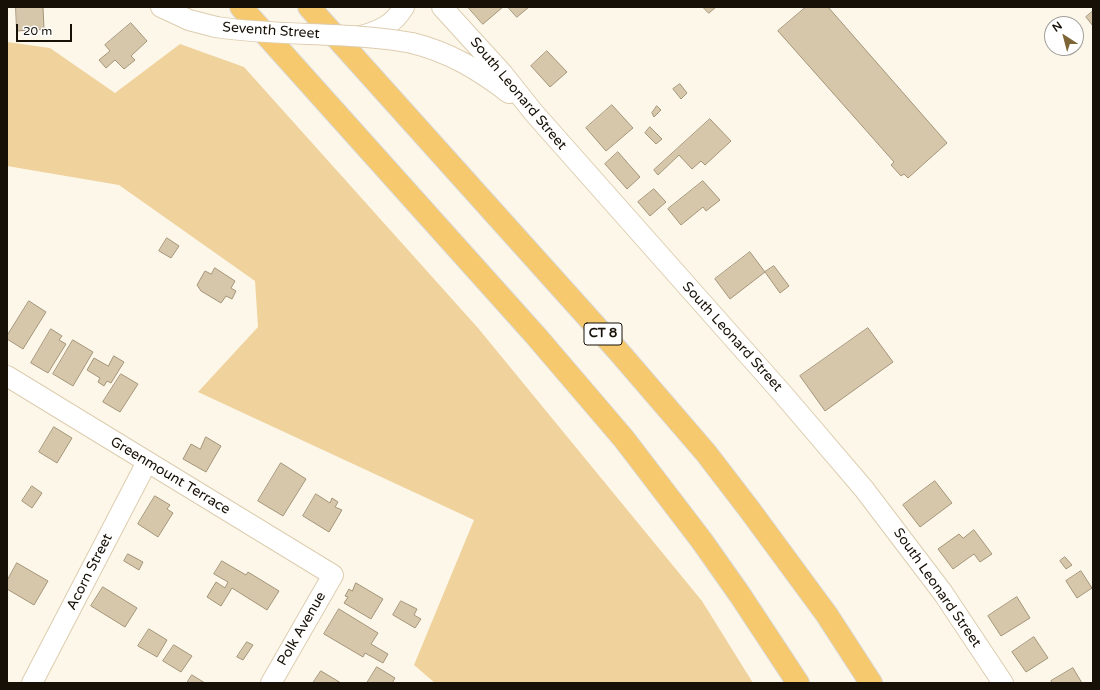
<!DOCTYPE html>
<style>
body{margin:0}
#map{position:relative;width:1100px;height:690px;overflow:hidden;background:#fdf7ea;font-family:"Varela Round",sans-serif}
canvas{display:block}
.frame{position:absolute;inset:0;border:8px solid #161006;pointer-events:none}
.north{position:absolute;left:1044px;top:16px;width:40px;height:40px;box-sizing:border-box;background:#fff;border:1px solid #a29f9b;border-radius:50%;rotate:324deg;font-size:11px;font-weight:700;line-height:16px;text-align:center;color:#161006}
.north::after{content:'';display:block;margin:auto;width:14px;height:18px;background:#7d6535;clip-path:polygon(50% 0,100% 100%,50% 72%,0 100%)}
.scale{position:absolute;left:16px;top:24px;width:56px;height:18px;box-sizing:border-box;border:2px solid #161006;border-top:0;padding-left:5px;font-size:12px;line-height:14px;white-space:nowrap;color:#161006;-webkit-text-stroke:3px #fff;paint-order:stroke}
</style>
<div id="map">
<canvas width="1100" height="690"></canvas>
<div class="frame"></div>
<div class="north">N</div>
<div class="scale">20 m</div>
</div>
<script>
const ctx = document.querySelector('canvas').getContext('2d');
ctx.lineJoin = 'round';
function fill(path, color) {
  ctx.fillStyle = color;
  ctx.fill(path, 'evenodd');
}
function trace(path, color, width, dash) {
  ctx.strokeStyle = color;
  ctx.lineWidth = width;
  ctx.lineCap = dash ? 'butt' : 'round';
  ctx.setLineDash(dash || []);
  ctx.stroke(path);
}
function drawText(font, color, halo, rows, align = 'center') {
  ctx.font = font + ' "Varela Round",sans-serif';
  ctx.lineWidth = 4;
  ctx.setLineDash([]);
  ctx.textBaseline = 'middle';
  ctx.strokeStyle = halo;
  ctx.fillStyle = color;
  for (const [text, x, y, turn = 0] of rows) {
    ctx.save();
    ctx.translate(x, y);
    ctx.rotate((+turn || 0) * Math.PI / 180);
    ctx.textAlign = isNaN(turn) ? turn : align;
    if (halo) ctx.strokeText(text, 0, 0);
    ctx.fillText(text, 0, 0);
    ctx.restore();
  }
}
fill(new Path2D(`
 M7,42L50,48L115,93L180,44L244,67L478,328L702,601L753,683H435L414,665L474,520L198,392L258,327L255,281L119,185L7,166Z`), '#efd29c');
const building = new Path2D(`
 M16,7H43L44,29L17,31Z
 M468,7H503L483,24Z
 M508,7H529L517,17Z
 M703,7H716L709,13Z
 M806,7H828L947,143L908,178L904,174L901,176L891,165L894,162L778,31Z
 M1093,11V26L1086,17Z
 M131,23L147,41L131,56L135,60L124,69L115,60L106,68L99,60L110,51L105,45Z
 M547,51L567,72L550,87L531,66Z
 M680,84L687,93L681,99L673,89Z
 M612,105L633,128L606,151L586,128Z
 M657,106L661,110L654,117L652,113Z
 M710,119L731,141L705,165L701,161L692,169L679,155L658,175L654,170Z
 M650,127L662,139L656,144L645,133Z
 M618,152L640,177L627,189L605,164Z
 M703,181L720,200L706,211L703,207L681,225L668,209Z
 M654,189L666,202L650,216L638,202Z
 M167,238L179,246L171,258L159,251Z
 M750,252L765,272L730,299L715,279Z
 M774,266L789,286L780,293L765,272Z
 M215,268L235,281L231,288L236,291L232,299L226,296L221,303L201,291L197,285L205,271L211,274Z
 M29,301L46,312L23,349L7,339V336Z
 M868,328L893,362L825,411L800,376Z
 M51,329L62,336L59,340L66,344L48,373L31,363Z
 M73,340L93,352L73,386L53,374Z
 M114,356L124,362L111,383L107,381L104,386L98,382L100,378L87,370L94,358L108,366Z
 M121,374L138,384L120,412L103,402Z
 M54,427L72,438L57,463L39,452Z
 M206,437L221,446L206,472L183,459L191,444L200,449Z
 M281,463L306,479L283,516L258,501Z
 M935,481L952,503L920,527L903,505Z
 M32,486L42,493L32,508L22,501Z
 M316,494L330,503L332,498L338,502L335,507L342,510L329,532L303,516Z
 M155,496L170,505L167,509L173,513L158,537L138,524Z
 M974,530L992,554L980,562L974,554L953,569L938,549L959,534L963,538Z
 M128,554L143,562L139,570L124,561Z
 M1065,557L1072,565L1066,569L1060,561Z
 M222,561L246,575L248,572L279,591L267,610L232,588L221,606L207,597L216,582L225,588L228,582L214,574Z
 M17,563L48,581L34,605L7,589V581Z
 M1081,571L1092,588L1077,598L1066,581Z
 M356,583L383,599L371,619L344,603L348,597L345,596L349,589L352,591Z
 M103,587L137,608L125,627L91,606Z
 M1017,597L1030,618L1001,636L988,616Z
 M401,601L417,609L414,615L421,619L415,628L393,615Z
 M339,609L378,633L371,644L388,654L383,663L365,653L363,657L324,634Z
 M149,629L167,640L157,657L138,646Z
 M1034,637L1048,658L1026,672L1012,652Z
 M247,642L253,645L243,660L237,657Z
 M174,645L192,656L181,672L163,661Z
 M377,667L395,678L392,683H367Z
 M1073,668L1082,683H1053L1051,681Z
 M321,671L341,683H313Z
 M192,675L205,683H187Z`);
fill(building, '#d7c7aa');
trace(building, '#a49579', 1);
const street = new Path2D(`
 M161,7L189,20L216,27
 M442,7L503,74L534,113L782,393L864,489L943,593L1003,683
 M361,36C380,31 394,24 404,7
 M412,43C449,52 479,70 509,93
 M7,376L333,575L271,683
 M32,683L147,462`);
const highway = new Path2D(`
 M241,7L536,336L624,439L702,541L740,595L798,683
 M309,7L619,352L706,453L749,509L827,615L871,683`);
trace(street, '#ddcdaf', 22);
trace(highway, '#dad9d7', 24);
trace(street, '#fff', 20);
trace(highway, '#f6c96e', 22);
const streetBridge = new Path2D(`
 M216,27C281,37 347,31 412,43`);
trace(streetBridge, '#ddcdaf', 22, []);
trace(streetBridge, '#fff', 20);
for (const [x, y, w] of [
 [603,334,38]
]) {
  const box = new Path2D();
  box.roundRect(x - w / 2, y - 11, w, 22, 3);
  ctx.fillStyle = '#fff';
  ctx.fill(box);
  trace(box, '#161006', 1);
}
drawText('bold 13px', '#161006', null, [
 ["CT 8",603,334]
]);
drawText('14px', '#161006', '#fff', [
 ["Seventh Street",271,31,4],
 ["South Leonard Street",518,94,50],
 ["South Leonard Street",732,337,48],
 ["Greenmount Terrace",170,476,31],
 ["Acorn Street",90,572,-63],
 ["South Leonard Street",937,588,55],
 ["Polk Avenue",302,629,-60]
]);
</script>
